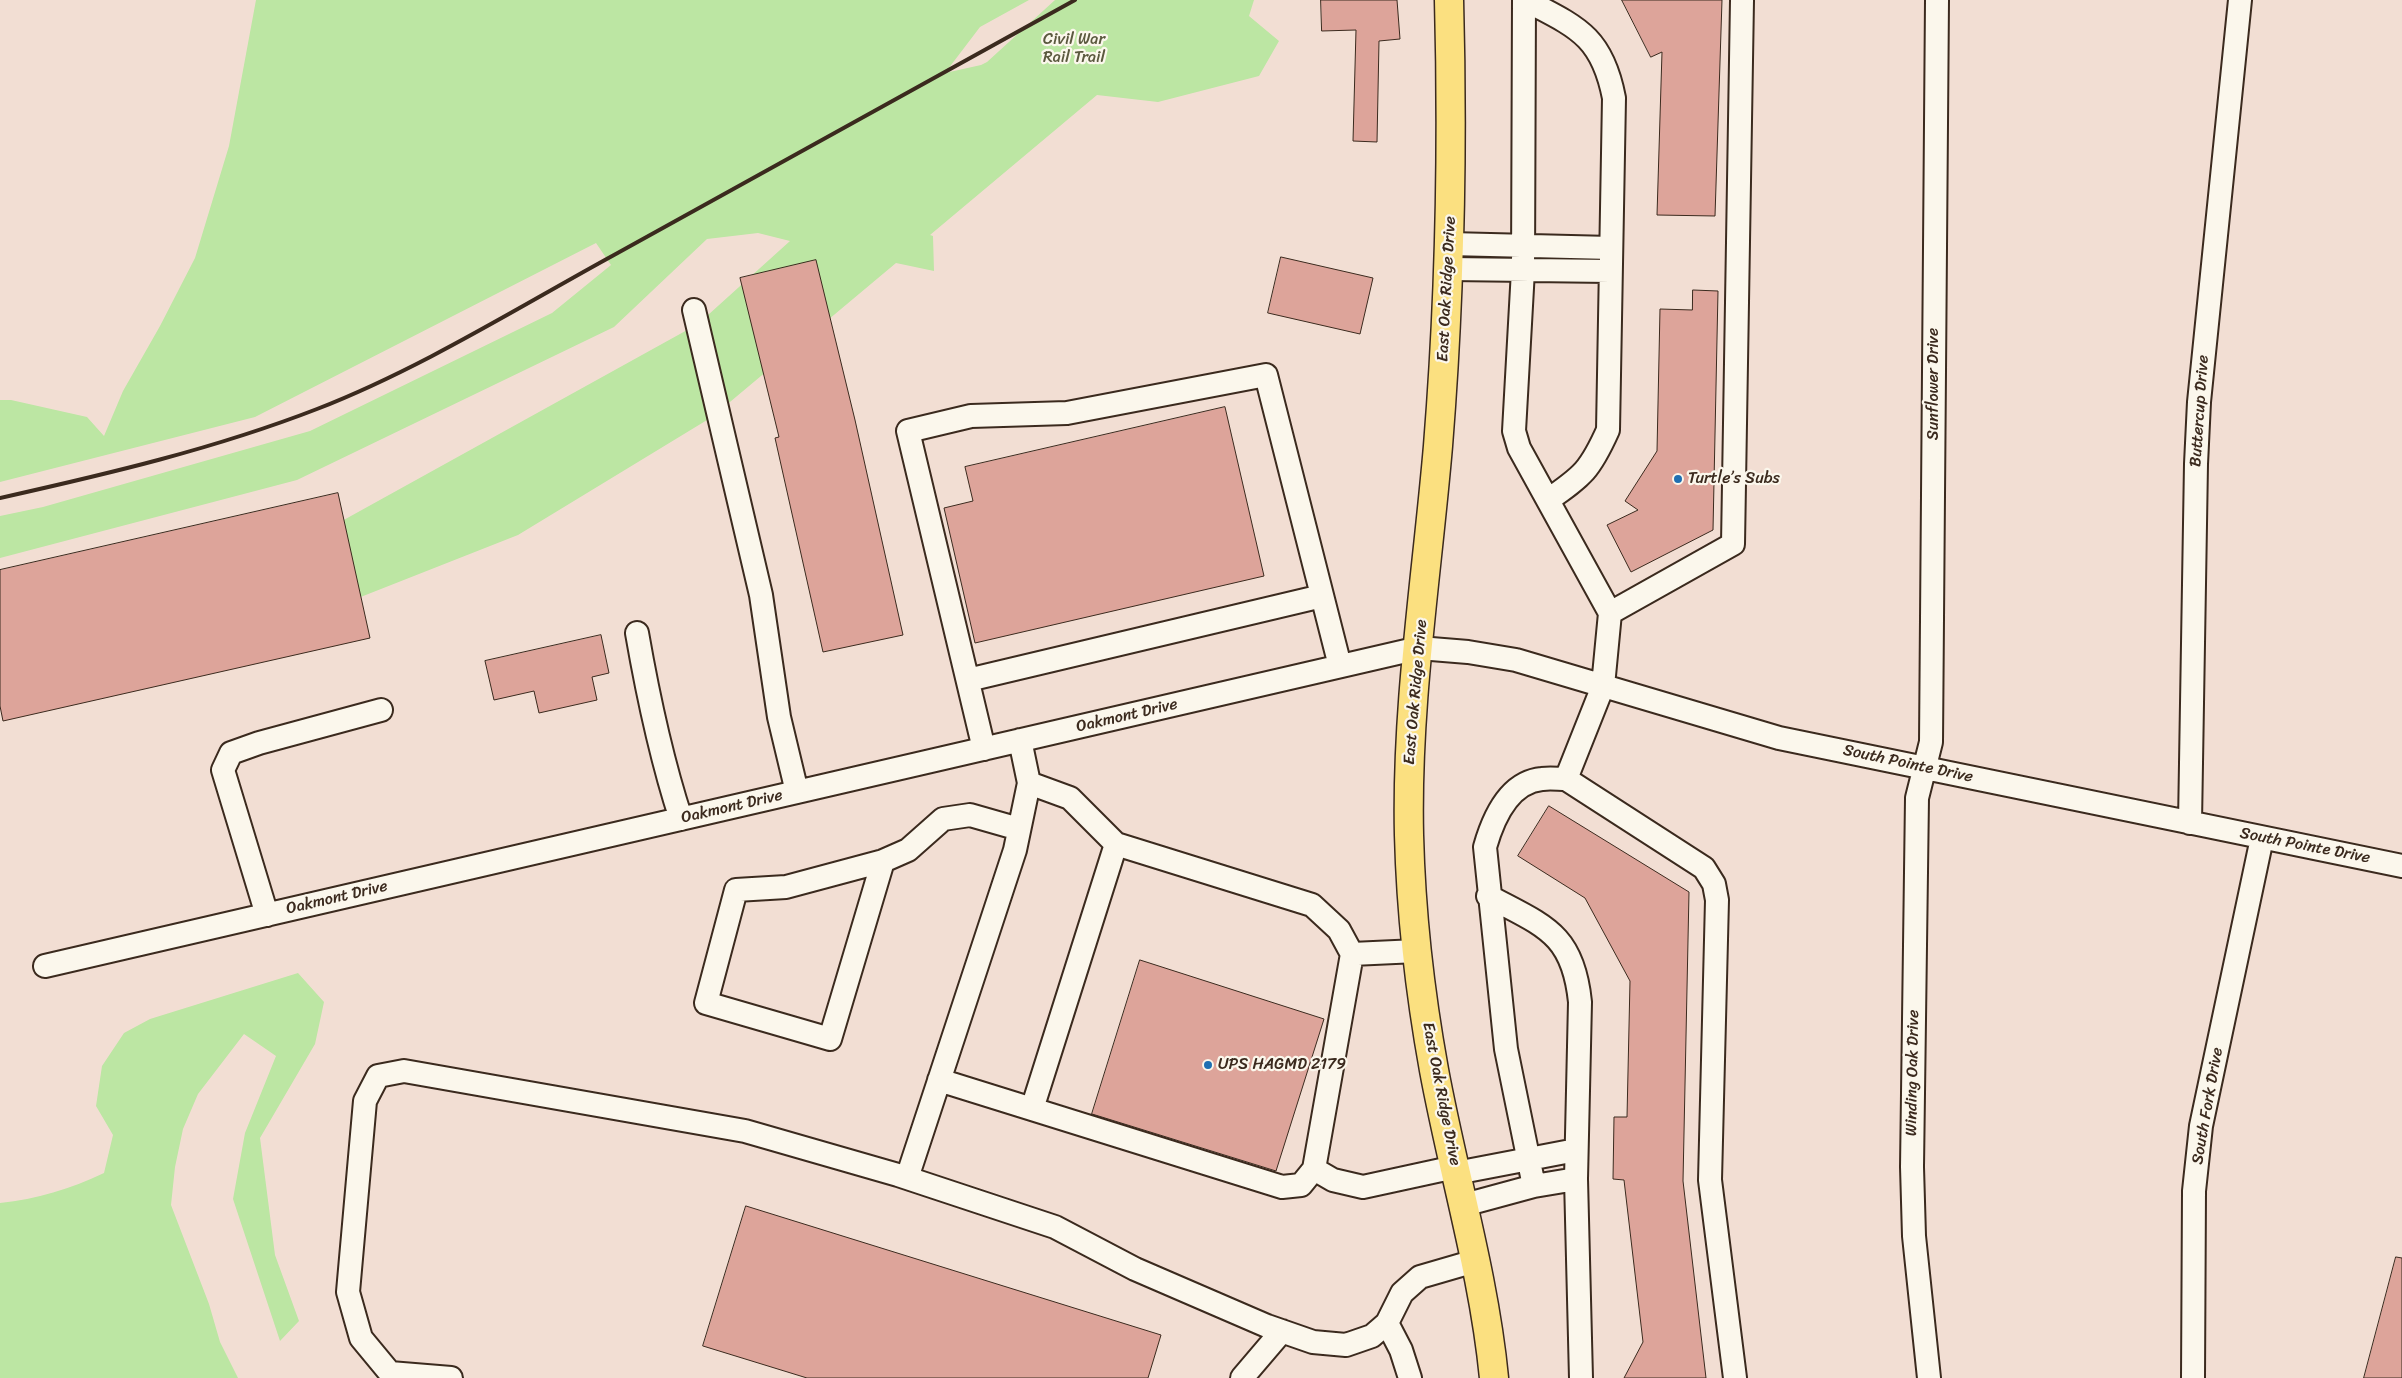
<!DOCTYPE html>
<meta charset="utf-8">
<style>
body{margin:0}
canvas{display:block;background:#f2ded3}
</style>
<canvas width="2402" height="1378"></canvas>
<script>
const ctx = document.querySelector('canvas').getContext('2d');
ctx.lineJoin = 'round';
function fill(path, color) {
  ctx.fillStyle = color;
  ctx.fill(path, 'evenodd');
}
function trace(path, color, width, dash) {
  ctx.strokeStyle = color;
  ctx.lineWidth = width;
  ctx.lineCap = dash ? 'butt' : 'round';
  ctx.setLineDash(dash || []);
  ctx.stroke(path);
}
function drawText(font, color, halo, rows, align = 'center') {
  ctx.font = font + ' Sriracha,sans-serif';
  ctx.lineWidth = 4.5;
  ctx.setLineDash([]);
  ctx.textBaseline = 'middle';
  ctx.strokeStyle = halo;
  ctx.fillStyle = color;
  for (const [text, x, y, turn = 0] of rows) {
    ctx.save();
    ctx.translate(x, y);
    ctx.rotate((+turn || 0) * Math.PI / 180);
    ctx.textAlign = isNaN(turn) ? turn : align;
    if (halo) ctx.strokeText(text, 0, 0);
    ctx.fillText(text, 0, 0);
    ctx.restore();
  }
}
fill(new Path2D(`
 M256,0H1029L980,27L945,73L981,65L987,62L1055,0H1254L1249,16L1279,41L1259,76L1158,102L1097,95L930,235L933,236L934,271L896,263L712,417L518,535L183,667L275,558L698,324L790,241L758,233L707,239L614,327L297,480L0,558V516L43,507L310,431L552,313L611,265L596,243L255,417L0,482V400H11L87,417L104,436L123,391L160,326L195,258L229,146Z
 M298,973L324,1002L315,1044L260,1138L275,1255L299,1321L280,1341L233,1199L245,1133L276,1056L244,1034L198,1094L183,1129L175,1167L171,1205L209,1304L220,1342L238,1378H0V1203C37,1199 70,1189 104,1173L113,1135L96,1106L102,1066L124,1033L150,1019Z`), '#bce6a3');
const building = new Path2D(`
 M1321,0H1397L1400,39L1379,41L1377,142L1353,141L1356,30L1322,31Z
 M1622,0H1722L1715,216L1657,215L1662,52L1651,57Z
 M1281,257L1373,278L1360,334L1268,313Z
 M816,260L855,420L903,635L823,652L775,438L779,437L740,278Z
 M1693,290L1718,291L1713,530L1631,572L1607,525L1638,510L1625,501L1657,451L1660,309L1692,310Z
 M1225,407L1264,576L975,643L944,508L973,501L965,467Z
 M338,493L370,638L3,721L0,706V570Z
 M601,635L609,673L592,677L597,700L539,713L534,691L494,700L485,661Z
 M1549,806L1689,892L1683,1181L1706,1378H1624L1643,1342L1624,1180L1613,1179L1614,1117H1627L1630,981L1585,898L1518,856Z
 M1140,960L1324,1019L1276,1171L1092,1114Z
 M746,1206L1161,1335L1148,1378H807L703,1346Z
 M2396,1257L2402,1258V1378H2364Z`);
fill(building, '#dda49a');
trace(building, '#3b2a1e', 1);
const minor = new Path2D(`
 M1524,0L1523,270L1514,431L1519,448L1610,613L1603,686L1566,779C1558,779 1550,778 1542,779C1509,782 1493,819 1485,847L1506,1049L1534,1186
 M1525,0C1577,27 1602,36 1614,98L1608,430C1590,470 1583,476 1548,500
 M1450,244L1611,248
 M1450,269L1610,271
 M694,310L761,595L779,717L797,792
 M1610,613L1733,544L1742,0
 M637,633C648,696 661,758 681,819
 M968,680L1322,596
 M1020,740L1029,783L1070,798L1116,844L1312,905L1339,930L1352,954L1314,1169L1333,1180L1363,1187L1455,1167
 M984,749L908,431L971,416L1067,413L1266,375L1340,666
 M1566,779L1704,868L1714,884L1717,900L1710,1180L1735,1378
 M2190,823L2196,464L2199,402L2240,0
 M1116,844L1032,1109L1282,1187L1301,1185L1314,1169
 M883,861L830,1039L706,1003L736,890L786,887L883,861L908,850L943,819L970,815L1019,829
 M1488,896C1544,926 1573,933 1580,1002L1576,1179L1581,1378
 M267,915L223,770L231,753L259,743L381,710
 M1352,954L1417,951
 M45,966L1419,648L1468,652L1516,660L1779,738L2402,866
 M939,1080L1032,1109
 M1456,1173L1576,1150
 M907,1178L1015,850L1029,783
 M1464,1205L1534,1186L1576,1179
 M1387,1323L1401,1350L1410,1378
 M451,1378L390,1373L361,1338L348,1292L365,1101L378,1076L404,1071L745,1131L898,1175L1055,1227L1135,1269L1267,1326L1313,1342L1346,1345L1372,1336L1387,1323L1402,1293L1420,1277L1475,1261
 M1242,1378L1282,1331
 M1929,1378L1914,1236L1912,1167L1917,798L1931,742L1937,0
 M2193,1378L2194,1191L2201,1126L2262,838`);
const major = new Path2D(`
 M1449,0C1453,149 1450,297 1438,446C1427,575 1406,705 1409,835C1411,914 1420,993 1434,1070C1453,1173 1484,1274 1494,1378`);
trace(minor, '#3b2a1e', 26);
trace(major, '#3b2a1e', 31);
trace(minor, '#fbf7ec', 22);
trace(major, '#fbe080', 28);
trace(new Path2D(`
 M0,498C107,474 214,449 317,409C420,369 517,308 614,255C767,170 921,85 1075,0`), '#3b2a1e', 4);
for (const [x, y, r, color] of [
 [1678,479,5,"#1f6fb2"],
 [1208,1065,5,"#1f6fb2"]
]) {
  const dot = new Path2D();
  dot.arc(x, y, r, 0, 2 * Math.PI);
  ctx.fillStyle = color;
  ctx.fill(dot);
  trace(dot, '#fbf7ec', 2);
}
drawText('16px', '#5b593f', '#fbf7ec', [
 ["Civil War",1074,40],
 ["Rail Trail",1074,58]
]);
drawText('16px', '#3b2a1e', '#fbf7ec', [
 ["East Oak Ridge Drive",1447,289,-87],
 ["Sunflower Drive",1934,384,-90],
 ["Buttercup Drive",2200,411,-86],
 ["East Oak Ridge Drive",1416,692,-85],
 ["Oakmont Drive",1127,716,-13],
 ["South Pointe Drive",1908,764,12],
 ["Oakmont Drive",732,807,-13],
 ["South Pointe Drive",2305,846,11],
 ["Oakmont Drive",337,898,-13],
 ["Winding Oak Drive",1913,1073,-89],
 ["East Oak Ridge Drive",1441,1094,79],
 ["South Fork Drive",2208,1106,-80]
]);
drawText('16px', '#3b2a1e', '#fbf7ec', [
 ["Turtle’s Subs",1688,479],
 ["UPS HAGMD 2179",1218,1065]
], 'left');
</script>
